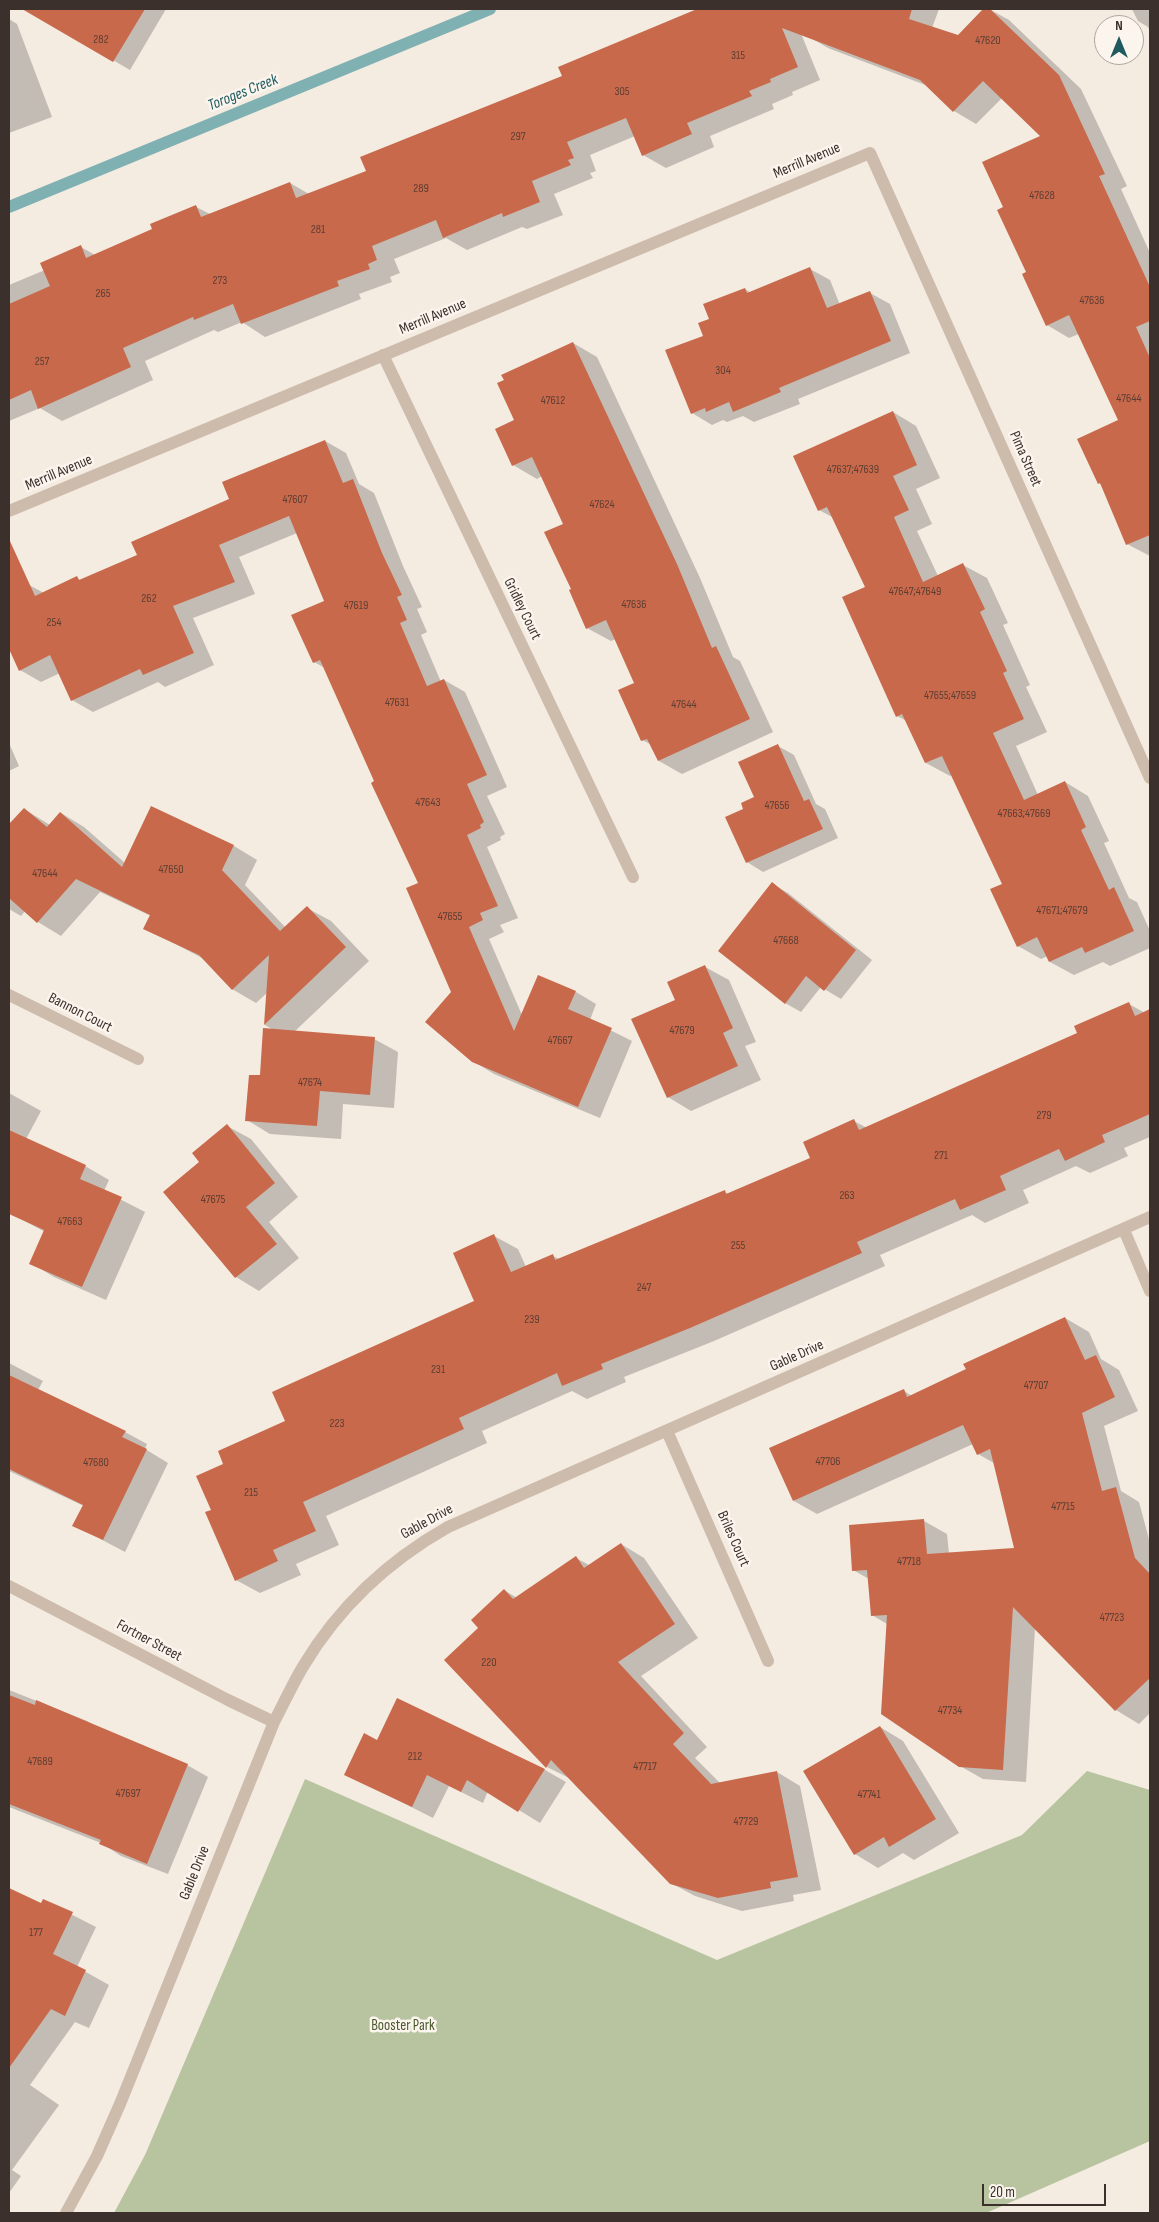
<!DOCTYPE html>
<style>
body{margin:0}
#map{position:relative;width:1159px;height:2222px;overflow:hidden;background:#f4ebe1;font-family:"Sofia Sans Condensed",sans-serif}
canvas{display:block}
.frame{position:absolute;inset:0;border:10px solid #3b302b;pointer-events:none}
.north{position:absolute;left:1094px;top:15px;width:50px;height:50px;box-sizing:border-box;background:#fbf5ee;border:1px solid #aea6a0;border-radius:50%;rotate:0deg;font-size:14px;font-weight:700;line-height:20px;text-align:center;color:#3b302b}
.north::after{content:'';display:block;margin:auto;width:18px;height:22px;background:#1f5a5e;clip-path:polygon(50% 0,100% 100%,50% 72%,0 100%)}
.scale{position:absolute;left:982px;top:2184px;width:124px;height:22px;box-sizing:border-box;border:2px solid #3b302b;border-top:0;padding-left:6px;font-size:15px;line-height:18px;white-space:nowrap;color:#3b302b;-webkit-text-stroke:4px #fbf5ee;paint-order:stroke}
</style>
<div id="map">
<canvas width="1159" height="2222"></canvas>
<div class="frame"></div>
<div class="north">N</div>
<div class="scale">20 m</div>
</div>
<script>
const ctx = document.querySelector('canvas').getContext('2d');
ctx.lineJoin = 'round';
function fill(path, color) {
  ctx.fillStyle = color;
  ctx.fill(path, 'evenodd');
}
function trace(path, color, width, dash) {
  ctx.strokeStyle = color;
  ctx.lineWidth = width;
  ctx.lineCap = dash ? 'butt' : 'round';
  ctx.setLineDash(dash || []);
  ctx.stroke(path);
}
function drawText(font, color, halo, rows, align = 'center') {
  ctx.font = font + ' "Sofia Sans Condensed",sans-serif';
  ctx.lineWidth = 5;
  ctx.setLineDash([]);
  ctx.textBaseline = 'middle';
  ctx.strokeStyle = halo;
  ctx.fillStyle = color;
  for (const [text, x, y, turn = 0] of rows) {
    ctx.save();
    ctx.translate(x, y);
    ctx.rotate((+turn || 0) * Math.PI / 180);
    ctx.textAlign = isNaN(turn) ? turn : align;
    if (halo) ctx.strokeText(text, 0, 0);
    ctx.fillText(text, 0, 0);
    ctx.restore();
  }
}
fill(new Path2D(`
 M1087,1771L1150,1790V2141L986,2213H114L145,2155L305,1779L717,1960L1022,1835Z`), '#b8c4a0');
fill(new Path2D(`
 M25,9H166L130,70Z
 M700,9H791L820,80L792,92L793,95L772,104L774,109L710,136L714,147L666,168L643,155L635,136L590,155L596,171L590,173L593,178L554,194L563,215L527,229L522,227L467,250L446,238L394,259L400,273L390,277L392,282L359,294L361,299L265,337L242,322L218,332L214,330L145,361L153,380L62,421L40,408L9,421V285L45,270L81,247L95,255L153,230L196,207L210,214L290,183L309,194L367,172L563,76L560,68Z
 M816,9H939L932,28L958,36L985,9H989L1009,20L1081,89L1127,186L1121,189L1150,253V556L1127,544L1102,485L1099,483L1119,421L1079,334L1069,338L1047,325L1005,208L1042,136L1002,98L976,124L954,111L928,86L828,48L806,35Z
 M1132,9H1150V32L1148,27L1138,21Z
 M9,19L17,24L52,117L9,133Z
 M810,269L830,280L840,305L870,293L890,304L910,353L798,399L800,404L754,422L743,416L727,422L723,420L712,425L692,413L704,337L710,320L745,289L751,293Z
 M573,343L597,357L700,578L733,657L740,661L773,732L682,774L659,761L652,745L642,740L636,684L616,639L611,641L587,628L572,590L565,525L542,476L537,479L513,465L515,421Z
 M893,412L916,426L940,478L916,489L932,524L917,531L938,576L963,565L987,578L1008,623L1003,625L1030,685L1026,687L1047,732L1016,746L1038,795L1065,782L1088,796L1109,841L1104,843L1129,898L1137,902L1150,931V948L1110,966L1103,962L1074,975L1050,962L1048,956L1041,959L1018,946L1003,885L952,775L950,776L926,763L907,721L897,716L866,588L834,518L819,510Z
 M325,441L346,453L359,484L374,493L403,566L422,607L417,609L427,632L421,635L441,682L444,680L465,692L507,787L487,796L505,834L500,837L501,840L487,847L518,918L500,925L504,932L489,939L522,1015L576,992L596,1004L590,1020L632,1041L600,1118L494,1074L473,1061L420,884L325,668L314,662L326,601L297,533L239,557L255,594L193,618L214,665L165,687L158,682L93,712L72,700L60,673L41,682L20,670L9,646V594L29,585L44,593L77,578L82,581L138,556Z
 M9,743L19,766L9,771Z
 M778,746L794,755L816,804L825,809L838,838L763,872L747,862L745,810L755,797Z
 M151,808L234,846L257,860L245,885L286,928L307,908L331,921L369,961L294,1032L374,1039L398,1052L394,1108L343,1104L341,1139L270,1134L247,1120L275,1031L265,1025L268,992L256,1003L232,989L204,959L145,928L151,916L100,892L61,936L38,922L25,911L21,916L9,909V826L24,809L50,825L61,813L84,827L125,863Z
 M772,884L788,893L872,960L841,999L821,987L801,1012L785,1003Z
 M705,967L729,980L756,1042L745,1046L761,1080L691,1111L668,1097L676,1000Z
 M1129,1004L1145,1013L1150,1011V1137L1124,1148L1128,1156L1090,1173L1076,1166L1023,1190L1029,1203L985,1223L972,1215L880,1255L885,1266L714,1341L624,1377L626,1382L587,1399L572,1391L482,1431L487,1443L326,1516L339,1545L296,1564L301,1575L260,1593L236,1580L213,1510L225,1464L286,1422L475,1301L494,1236L518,1249L526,1267L553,1256L559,1259L725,1192L729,1194L811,1159L854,1121L867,1128L1078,1034Z
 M9,1093L41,1111L26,1139L85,1166L109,1180L104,1191L145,1212L106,1300L54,1277L31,1263L45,1232L14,1215L27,1185L9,1176Z
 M227,1126L251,1139L298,1197L269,1222L299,1258L259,1291L236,1277L201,1162Z
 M1065,1318L1089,1332L1101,1359L1119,1370L1138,1411L1104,1426L1121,1491L1139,1502L1150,1543V1713L1139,1724L1116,1710L1035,1628L1026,1782L983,1779L960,1766L887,1624L872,1615L869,1579L853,1570L850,1526L924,1521L947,1534L949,1554L1015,1549L994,1463L978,1454L973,1444L817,1514L794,1501L904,1391L912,1396L968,1370Z
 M9,1363L43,1381L38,1390L125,1432L147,1444L145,1449L168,1463L125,1552L74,1525L84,1506L9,1471Z
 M621,1544L644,1558L698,1638L641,1676L707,1747L695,1758L720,1783L777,1772L800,1786L821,1890L793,1895L794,1901L742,1911L695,1896L671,1883L571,1779L547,1767L480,1628L504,1590L517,1598L576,1558L589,1565Z
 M9,1690L87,1721L105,1732L187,1765L208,1777L168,1874L121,1856L101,1843L9,1807Z
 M397,1699L545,1770L566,1782L540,1823L488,1791L483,1803L449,1786L433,1818L346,1774L378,1741Z
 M880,1727L903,1741L959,1833L914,1860L903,1853L878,1868L855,1854Z
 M9,1890L41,1905L43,1900L96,1927L77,1967L109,1985L89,2028L75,2022L30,2085L59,2105L12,2170L21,2176L9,2193Z`), '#0003');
trace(new Path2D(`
 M9,207L490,9`), '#7fb0b2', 12);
fill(new Path2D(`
 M22,9H145L113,62Z
 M697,9H912L909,19L958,35L983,9H990L1059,75L1105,174L1099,176L1150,287V321L1136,327L1150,358V535L1126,545L1100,483L1098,484L1077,439L1118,420L1069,315L1046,326L1022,274L1026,272L997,210L1003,207L982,162L1040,136L983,81L953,112L920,80L782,28L798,67L770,79L771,82L749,91L752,96L687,123L692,134L642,156L626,118L567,142L574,158L568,160L571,165L532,181L540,202L503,217L502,213L443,238L436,220L372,246L377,260L368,264L370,269L337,281L339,286L241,324L233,304L194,320L193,317L123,348L131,367L38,409L31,390L9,400V304L50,286L40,263L81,245L86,258L152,229L150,224L196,205L201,217L290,182L296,198L366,171L360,157L562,76L558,67Z
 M810,267L827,308L870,291L891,341L779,388L781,392L733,412L729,402L706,412L705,408L691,414L665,350L703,336L698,323L709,319L703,304L745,288L747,293Z
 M573,342L677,564L712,648L716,646L750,719L658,761L647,739L641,741L618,690L634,683L606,620L586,629L569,590L571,589L544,532L563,524L532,457L512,466L495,429L514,420L497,383L504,380L501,375Z
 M893,411L917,465L893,476L909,510L894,517L923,582L963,563L985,609L980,612L1007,671L1003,673L1024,719L993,733L1024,800L1065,781L1086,827L1081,830L1109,890L1114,887L1134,931L1085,953L1082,947L1049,962L1037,937L1017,947L990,889L1002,884L942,756L925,763L902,714L896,717L842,597L865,587L827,507L818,511L793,456Z
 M325,440L343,483L353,479L382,553L402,595L397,597L407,620L400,623L427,686L444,679L487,775L467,784L484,822L480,825L481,828L467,835L498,906L480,913L483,920L469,927L514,1031L538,975L576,991L568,1009L612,1028L578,1107L472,1062L425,1022L451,992L406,888L418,883L371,783L374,781L320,660L313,663L291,615L324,601L289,516L219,545L235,582L173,606L194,653L143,675L140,669L71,701L50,655L19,671L9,649V539L35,596L77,576L79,580L137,555L131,542L229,499L222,482Z
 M778,744L804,801L809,799L823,829L746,863L725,817L743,809L741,803L754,797L738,762Z
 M151,806L234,845L222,870L280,931L307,906L346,947L264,1025L269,955L232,990L199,955L143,929L150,915L76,879L37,923L9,898V824L24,808L47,827L60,812L122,867Z
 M772,882L856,950L824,991L806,976L785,1004L718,951Z
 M705,965L733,1028L723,1033L738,1066L667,1098L631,1019L675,1000L667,982Z
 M1129,1002L1135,1016L1150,1009V1114L1102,1135L1105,1142L1065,1161L1059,1149L1000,1176L1006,1190L960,1210L955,1199L857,1242L862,1253L690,1328L601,1364L603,1369L562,1386L557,1373L459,1418L464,1429L303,1502L316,1531L273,1550L278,1561L235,1581L205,1512L211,1510L196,1476L223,1464L218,1451L285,1421L272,1392L474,1301L453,1253L494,1234L511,1272L553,1254L555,1260L725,1190L726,1194L810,1158L803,1142L854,1119L859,1130L1077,1033L1074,1026Z
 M263,1028L375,1037L370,1095L320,1091L317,1126L245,1121L249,1075H260Z
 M227,1124L275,1183L246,1207L277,1244L235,1278L163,1192L199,1162L192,1153Z
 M9,1130L86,1165L80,1179L122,1197L82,1287L29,1264L44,1230L9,1214Z
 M1065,1317L1085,1360L1096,1355L1115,1397L1082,1413L1102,1491L1116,1487L1135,1558L1150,1574V1678L1115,1711L1013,1607L1003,1770L959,1767L881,1714L887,1615L871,1616L867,1570L852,1571L849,1525L924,1519L927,1554L1014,1548L990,1449L977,1455L963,1425L793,1501L769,1448L904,1389L907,1397L966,1369L963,1364Z
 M9,1375L126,1431L122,1437L147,1449L103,1540L72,1526L83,1505L9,1469Z
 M621,1543L675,1624L618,1662L684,1733L673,1744L711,1784L777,1771L798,1877L770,1882L771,1888L718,1898L670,1884L551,1760L546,1768L444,1660L478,1628L471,1620L504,1589L513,1599L576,1556L584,1568Z
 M9,1695L35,1705L36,1700L188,1764L147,1864L99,1844L101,1840L9,1804Z
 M397,1698L545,1769L518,1812L467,1780L461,1792L427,1775L412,1807L344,1775L364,1733L377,1740Z
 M880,1726L936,1819L889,1847L884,1837L854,1855L803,1771Z
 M9,1888L41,1903L43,1899L73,1912L53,1954L86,1970L65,2016L51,2009L9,2068Z`), '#c8694b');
trace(new Path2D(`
 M383,355L633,877
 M9,511L870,153L1150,778
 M9,995L138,1059
 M1124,1230L1150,1291
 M667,1431L768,1661
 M9,1586L228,1700L274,1722
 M66,2213L97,2156L120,2104L274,1722C284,1703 293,1683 304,1665C340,1605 388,1561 448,1527L1150,1217`), '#cdbbac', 12);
drawText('12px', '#5e3e33', null, [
 ["282",101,40],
 ["47620",988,41],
 ["315",738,56],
 ["305",622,92],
 ["297",518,137],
 ["289",421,189],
 ["47628",1042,196],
 ["281",318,230],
 ["273",220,281],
 ["265",103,294],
 ["47636",1092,301],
 ["257",42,362],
 ["304",723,371],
 ["47644",1129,399],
 ["47612",553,401],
 ["47637;47639",853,470],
 ["47607",295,500],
 ["47624",602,505],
 ["47647;47649",915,592],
 ["262",149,599],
 ["47636",634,605],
 ["47619",356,606],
 ["254",54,623],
 ["47655;47659",950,696],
 ["47631",397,703],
 ["47644",684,705],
 ["47643",428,803],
 ["47656",777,806],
 ["47663;47669",1024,814],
 ["47650",171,870],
 ["47644",45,874],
 ["47671;47679",1062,911],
 ["47655",450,917],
 ["47668",786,941],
 ["47679",682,1031],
 ["47667",560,1041],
 ["47674",310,1083],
 ["279",1044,1116],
 ["271",941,1156],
 ["263",847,1196],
 ["47675",213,1200],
 ["47663",70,1222],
 ["255",738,1246],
 ["247",644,1288],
 ["239",532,1320],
 ["231",438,1370],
 ["47707",1036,1386],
 ["223",337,1424],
 ["47706",828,1462],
 ["47680",96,1463],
 ["215",251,1493],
 ["47715",1063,1507],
 ["47718",909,1562],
 ["47723",1112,1618],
 ["220",489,1663],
 ["47734",950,1711],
 ["212",415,1757],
 ["47689",40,1762],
 ["47717",645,1767],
 ["47697",128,1794],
 ["47741",869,1795],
 ["47729",746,1822],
 ["177",36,1933]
]);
drawText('15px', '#3b302b', '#fbf5ee', [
 ["Merrill Avenue",807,161,-23],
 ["Merrill Avenue",433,317,-23],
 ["Pima Street",1025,459,66],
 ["Merrill Avenue",59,473,-23],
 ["Gridley Court",522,609,64],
 ["Bannon Court",80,1013,27],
 ["Gable Drive",797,1356,-24],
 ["Gable Drive",427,1522,-29],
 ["Briles Court",733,1539,66],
 ["Fortner Street",149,1641,28],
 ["Gable Drive",195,1873,-68]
]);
drawText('15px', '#4a5a2e', '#fbf5ee', [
 ["Booster Park",403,2026]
]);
drawText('italic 16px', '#1f5a5e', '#fbf5ee', [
 ["Toroges Creek",243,93,-22]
]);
</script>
